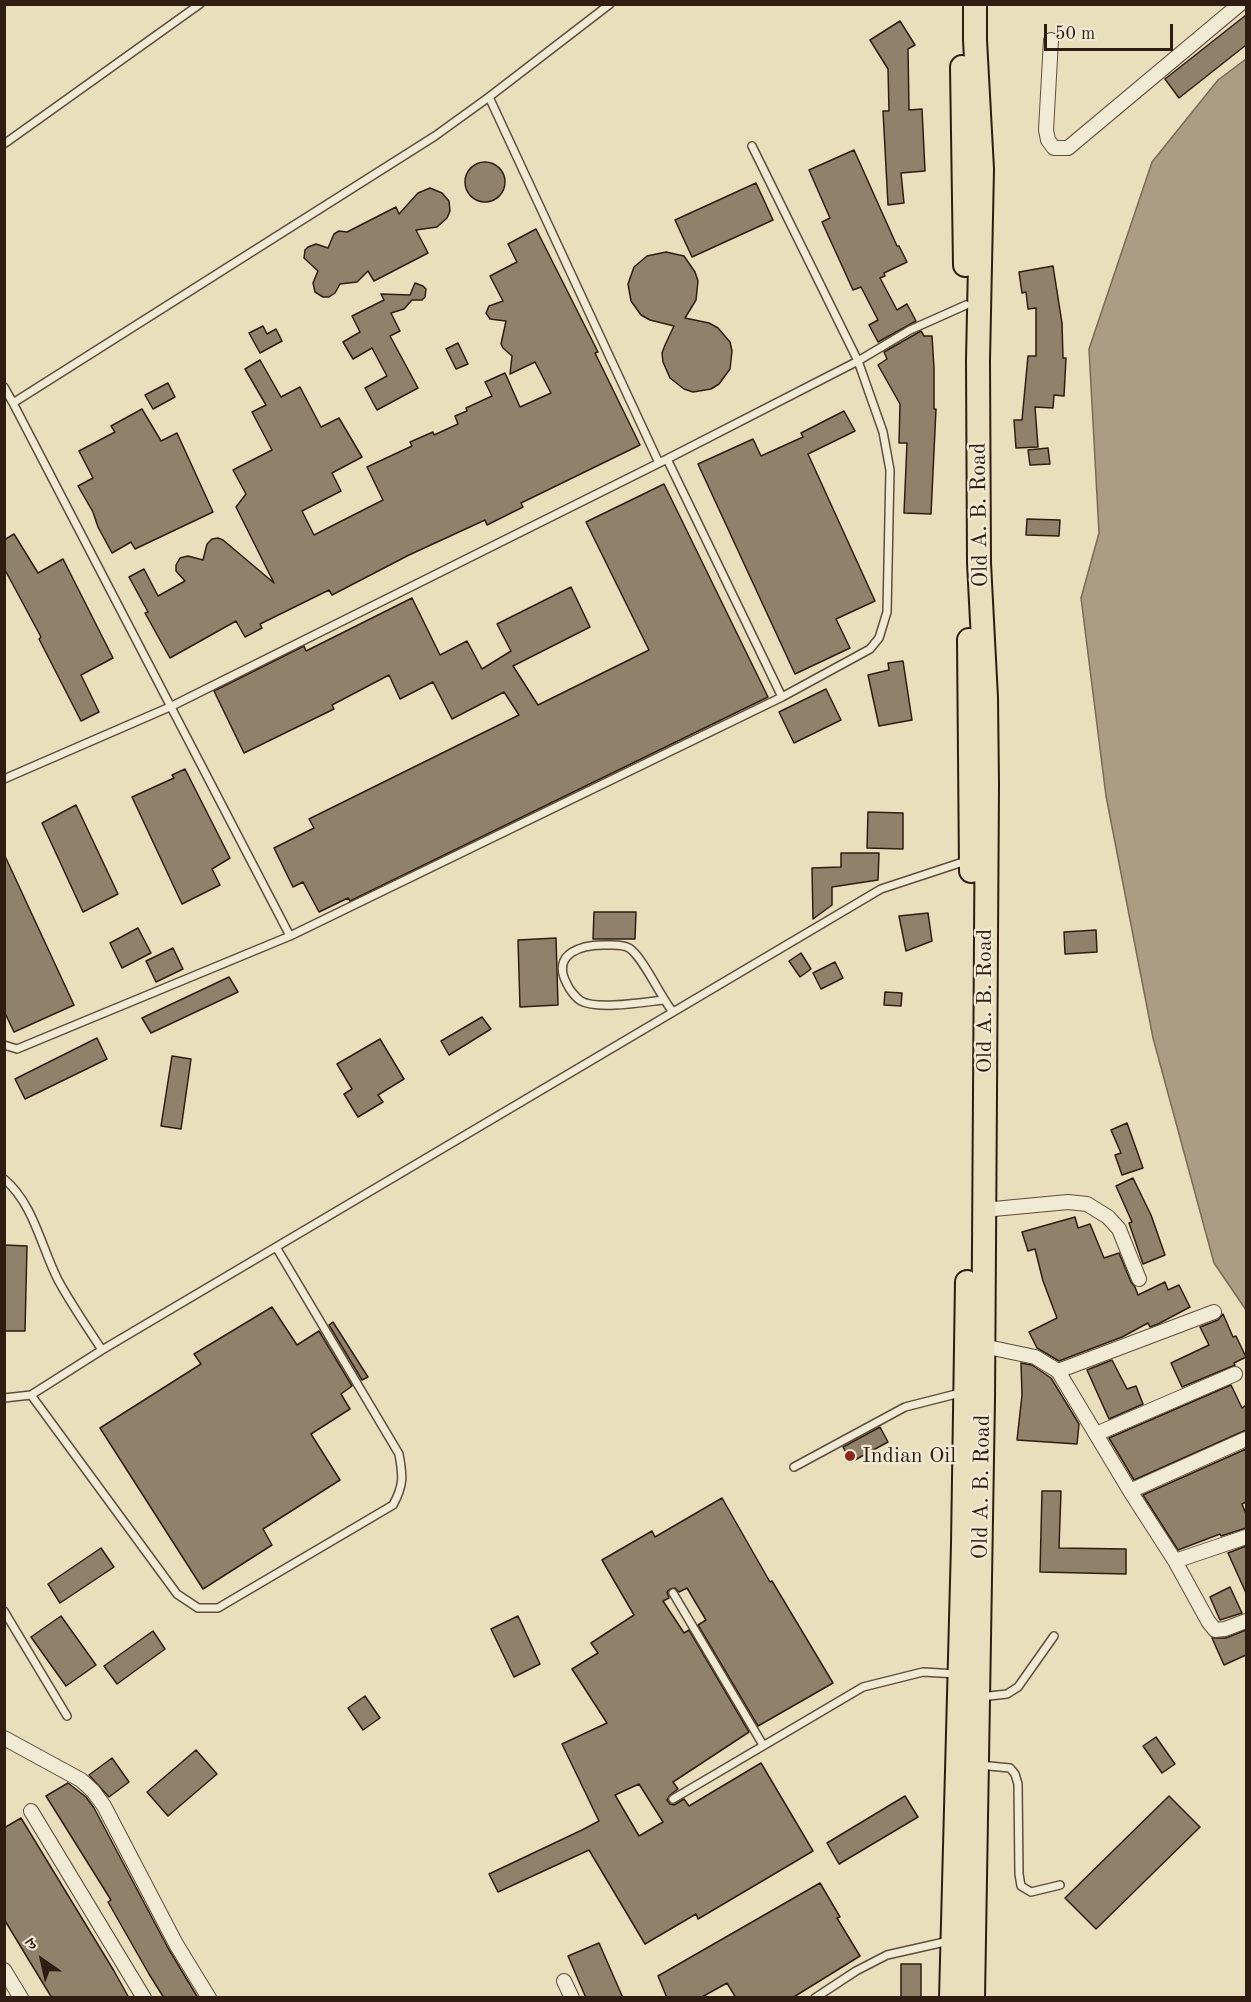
<!DOCTYPE html>
<meta charset="utf-8">
<style>
body{margin:0}
#map{position:relative;width:1251px;height:2002px;overflow:hidden;background:#e9dfbd;font-family:"Old Standard TT","Noto Serif Devanagari",serif}
canvas{display:block}
.frame{position:absolute;inset:0;border:6px solid #301d11;pointer-events:none}
.north{position:absolute;left:12px;top:1930px;width:60px;height:60px;-webkit-text-stroke:4px #f1ead4;paint-order:stroke;rotate:326deg;font-size:16px;font-weight:700;line-height:24px;text-align:center;color:#301d11}
.north::after{content:'';display:block;margin:auto;width:21px;height:27px;background:#301d11;clip-path:polygon(50% 0,100% 100%,50% 72%,0 100%)}
.scale{position:absolute;left:1044px;top:24px;width:129px;height:27px;box-sizing:border-box;border:3px solid #301d11;border-top:0;padding-left:8px;font-size:18px;line-height:21px;white-space:nowrap;color:#301d11;-webkit-text-stroke:4px #f1ead4;paint-order:stroke}
</style>
<div id="map">
<canvas width="1251" height="2002"></canvas>
<div class="frame"></div>
<div class="north">उ</div>
<div class="scale">50 m</div>
</div>
<script>
const ctx = document.querySelector('canvas').getContext('2d');
ctx.lineJoin = 'round';
function fill(path, color) {
  ctx.fillStyle = color;
  ctx.fill(path, 'evenodd');
}
function trace(path, color, width, dash) {
  ctx.strokeStyle = color;
  ctx.lineWidth = width;
  ctx.lineCap = dash ? 'butt' : 'round';
  ctx.setLineDash(dash || []);
  ctx.stroke(path);
}
function drawText(font, color, halo, rows, align = 'center') {
  ctx.font = font + ' "Old Standard TT",serif';
  ctx.lineWidth = 4.5;
  ctx.setLineDash([]);
  ctx.textBaseline = 'middle';
  ctx.strokeStyle = halo;
  ctx.fillStyle = color;
  for (const [text, x, y, turn = 0] of rows) {
    ctx.save();
    ctx.translate(x, y);
    ctx.rotate((+turn || 0) * Math.PI / 180);
    ctx.textAlign = isNaN(turn) ? turn : align;
    if (halo) ctx.strokeText(text, 0, 0);
    ctx.fillText(text, 0, 0);
    ctx.restore();
  }
}
const water = new Path2D(`
 M1246,59V1310L1214,1263L1153,1038L1106,796L1081,598L1099,533L1089,349L1152,162L1218,80Z`);
fill(water, '#aa9d83');
trace(water, '#796a55', 1.5);
const building = new Path2D(`
 M1246,15V45L1179,98L1165,79Z
 M900,21L915,45L908,49L909,110L922,109L925,171L901,173L904,203L888,205L883,111H889L888,69L870,40Z
 M854,150L897,246H899L907,262L884,273L885,276L880,278L897,310L907,304L916,321L878,342L869,325L878,320L861,287L853,290L822,222L830,218L809,170Z
 M465 182a20 20 0 1 1 40 0a20 20 0 1 1-40 0Z
 M756,183L773,220L692,257L675,220Z
 M430,188L442,193L449,201L450,211L447,218L437,227L416,230L428,253L374,281L368,271L357,282L340,284L335,293L329,297H323L315,292L313,283L318,271L304,258L305,250L308,247L316,244L328,248L334,234L339,231L347,232L396,207L399,214L418,193Z
 M536,229L598,352L595,353L640,445L521,503L523,507L487,525L485,520L409,555L332,595L329,590L260,624L262,628L245,637L236,621L170,658L145,613L148,612L129,577L144,569L158,596L185,581L176,571V565L180,558L188,556L203,560L207,544L212,539L218,538L223,540L274,583L236,507L246,494L233,470L272,450L252,412L266,405L245,369L260,360L281,397L300,387L321,427L339,418L362,457L332,473L341,491L302,511L314,535L383,500L367,467L412,446L410,442L433,432L434,435L458,424L455,416L467,411L466,408L492,396L485,382L505,373L520,407L551,393L535,362L510,374L512,356L503,348L501,344L506,321L490,319L486,313L489,306L503,301L490,276L517,262L508,244Z
 M666,252L684,256L695,272L698,281L696,300L685,318L709,323L718,328L730,342L732,351L730,369L719,384L711,389L693,392L684,389L670,378L663,362L662,353L665,345L674,326L650,320L641,315L631,301L628,284L634,267L647,256Z
 M1053,266L1062,323L1063,358H1066L1064,396L1054,395L1053,408L1035,407L1038,447L1016,448L1014,420H1022L1028,356H1036V308L1028,309L1026,292L1022,293L1019,272Z
 M415,283L423,286L426,289L425,297L422,300H412L404,309L391,313L400,331L390,336L418,388L377,410L365,388L387,376L372,348L353,359L343,342L360,332L352,316L384,300L381,294L410,295Z
 M263,326L267,334L276,329L282,341L260,353L249,333Z
 M921,331L924,336H932L934,368V409H936L931,514L904,513L907,443H899L900,404L878,365L887,359L884,352Z
 M458,343L468,364L456,369L446,349Z
 M168,383L175,397L153,409L145,395Z
 M142,409L161,441L177,433L213,512L135,549L131,542L112,553L98,527L93,512L78,486L93,478L79,451L115,432L111,426Z
 M844,411L855,431L808,454L875,601L836,619L850,648L795,674L698,464L753,439L761,456L803,437L801,433Z
 M1048,448L1050,464L1030,465L1028,450Z
 M664,484L768,697L350,901L348,898L319,912L303,882L293,887L274,848L314,828L309,819L519,715L504,692L452,719L433,682L400,699L389,675L332,705L334,709L244,753L214,691L304,646L306,651L412,598L440,655L467,641L482,669L511,651L497,624L571,587L590,627L513,666L538,705L649,650L586,522Z
 M1027,519L1060,520L1059,536L1026,535Z
 M14,534L38,573L63,559L113,658L81,675L99,712L81,721L39,639L41,637L4,568V540Z
 M903,661L912,720L879,726L868,675L889,670L888,663Z
 M826,689L841,720L794,743L779,712Z
 M185,769L230,858L212,869L220,885L182,904L132,797L174,778L172,775Z
 M76,805L118,894L83,912L42,823Z
 M868,812L903,813V849L867,848Z
 M841,853H879L878,880L832,887V905L813,919L812,868L841,867Z
 M4,854L74,1005L14,1032L4,1011Z
 M594,912H636L635,939H593Z
 M928,913L932,941L906,951L899,916Z
 M138,928L151,953L122,968L110,943Z
 M1096,930L1097,952L1065,954L1064,932Z
 M556,938L558,1005L520,1007L518,940Z
 M173,948L183,969L156,982L146,961Z
 M801,953L811,969L800,977L789,961Z
 M835,962L843,978L821,989L813,973Z
 M229,977L238,992L151,1033L142,1018Z
 M885,992L902,993L901,1006L884,1005Z
 M482,1017L491,1029L449,1055L441,1041Z
 M97,1038L107,1059L25,1099L15,1079Z
 M380,1039L404,1079L378,1095L383,1102L358,1117L344,1094L352,1089L337,1064Z
 M172,1056L191,1059L181,1129L161,1126Z
 M1127,1123L1143,1168L1122,1175L1115,1155L1121,1153L1111,1130Z
 M1133,1178L1151,1215L1165,1255L1143,1264L1129,1223L1132,1222L1116,1186Z
 M1075,1217L1078,1228L1090,1224L1104,1258L1119,1253L1131,1282L1135,1287L1138,1295L1165,1282L1168,1290L1179,1285L1190,1307L1158,1324L1150,1327L1148,1323L1122,1337L1059,1361L1037,1348L1029,1332L1057,1318L1043,1281L1035,1249L1028,1251L1022,1232Z
 M5,1245L27,1246L25,1331H4Z
 M272,1307L297,1345L319,1331L352,1386L341,1394L350,1409L311,1434L340,1480L263,1529L272,1545L203,1589L100,1428L201,1364L194,1354Z
 M1223,1314L1233,1337L1236,1336L1246,1357L1234,1363L1235,1365L1182,1387L1171,1363L1209,1345L1200,1327L1218,1320Z
 M333,1322L368,1377L362,1380L329,1325Z
 M1112,1360L1127,1389L1136,1386L1143,1404L1109,1419L1087,1370Z
 M1021,1363L1032,1365L1051,1378L1079,1424L1077,1444L1017,1440L1022,1395Z
 M1231,1385L1242,1408L1246,1405V1430L1134,1480L1109,1438Z
 M880,1427L888,1442L851,1462L843,1447Z
 M1246,1449V1502L1242,1504L1246,1514V1528L1221,1536L1220,1534L1178,1550L1143,1495Z
 M1042,1491H1061L1059,1548L1126,1549V1574L1040,1572Z
 M722,1498L770,1582L772,1581L833,1683L758,1726L698,1625L706,1620L687,1588L679,1592L675,1588L670,1589L667,1592L669,1598L663,1601L684,1633L689,1630L749,1732L673,1782L678,1789L670,1795L667,1800L670,1804L674,1805L684,1799L689,1806L761,1763L813,1851L698,1919L696,1914L645,1944L589,1850L498,1892L489,1874L582,1830L599,1821L562,1744L607,1723L572,1669L598,1653L591,1643L634,1615L602,1560L652,1531L655,1537ZM639,1784L663,1822L639,1836L615,1795Z
 M1246,1546V1593L1228,1553Z
 M101,1548L114,1567L60,1603L48,1584Z
 M1230,1587L1242,1613L1220,1620L1210,1597Z
 M61,1616L96,1665L66,1686L31,1637Z
 M518,1616L540,1664L514,1677L491,1629Z
 M1246,1630V1655L1224,1665L1212,1638H1226Z
 M153,1631L165,1649L117,1684L104,1666Z
 M365,1696L380,1718L363,1730L348,1708Z
 M1156,1737L1175,1764L1162,1773L1143,1746Z
 M196,1750L217,1774L168,1816L147,1792Z
 M112,1758L129,1782L109,1797L89,1775Z
 M68,1783L86,1797L94,1808L168,1948L198,1998H164L149,1974L108,1902L111,1900L46,1796Z
 M905,1796L918,1817L839,1864L827,1843Z
 M1169,1796L1200,1827L1096,1929L1065,1898Z
 M21,1818L114,1971L129,1998H52L30,1962L4,1919V1828Z
 M820,1883L840,1917L837,1918L860,1956L792,1998H736L727,1983L700,1998H667L658,1976Z
 M599,1943L623,1998H586L568,1956Z
 M901,1964H921V1998H901Z`);
fill(building, '#90826a');
trace(building, '#301d11', 1.5);
const lane = new Path2D(`
 M489,97L610,4
 M4,144L200,4
 M752,146L858,361L883,432L890,470L887,612L879,638L870,649L782,697
 M4,387L13,403
 M659,463L489,97L435,136L13,403L290,936L782,697L667,459
 M4,779L172,706L667,459L858,361L910,330L966,305
 M663,1000C645,1002 597,1010 581,1001C576,998 569,989 567,984C550,953 583,944 607,945C614,945 622,944 629,948C643,957 660,996 673,1012
 M4,1045L17,1049L290,936
 M4,1179C34,1204 41,1247 58,1280C71,1304 87,1327 102,1350
 M31,1395L177,1594L198,1608H218L393,1505C404,1485 403,1476 399,1454L276,1247
 M4,1398L31,1395L102,1350L881,889L966,861
 M794,1467L905,1407L960,1393
 M673,1593L763,1745
 M4,1611L67,1716
 M980,1697L1007,1694L1018,1687L1054,1636
 M979,1765L1010,1768L1015,1774L1018,1784L1019,1874L1021,1886L1031,1892L1060,1885
 M673,1799L863,1687L923,1672L957,1674
 M815,1998L856,1971L887,1955L949,1941`);
const street = new Path2D(`
 M1051,40L1046,130L1048,140L1054,148H1068L1240,4
 M983,1210L1068,1202L1087,1204L1108,1217L1119,1229L1139,1279
 M983,1346L1035,1357L1058,1371L1130,1491L1175,1561L1208,1621L1215,1630L1225,1629L1246,1621
 M1058,1371L1214,1312
 M1096,1434L1235,1374
 M1130,1491L1246,1439
 M1175,1561L1246,1537
 M4,1738L81,1780L93,1791L104,1806L176,1944L209,1998
 M31,1811L144,1998
 M4,1970L21,1998
 M564,1981L572,1998`);
const primary = new Path2D(`
 M962,67L965,265
 M969,640L971,871
 M951,1998L963,1544L967,1282
 M973,1998L983,1399L987,785L986,698L979,563L978,360L982,169L975,40V4`);
trace(lane, '#5e4e3c', 10);
trace(street, '#5e4e3c', 16);
trace(primary, '#301d11', 26);
trace(lane, '#f1ead4', 7);
trace(street, '#f1ead4', 14);
trace(primary, '#e9dfbd', 22);
for (const [x, y, r, color] of [
 [850,1456,6,"#8f2418"]
]) {
  const dot = new Path2D();
  dot.arc(x, y, r, 0, 2 * Math.PI);
  ctx.fillStyle = color;
  ctx.fill(dot);
  trace(dot, '#f1ead4', 2);
}
drawText('22px', '#301d11', '#f1ead4', [
 ["Old A. B. Road",980,515,-91],
 ["Old A. B. Road",985,1001,-90],
 ["Old A. B. Road",982,1487,-89]
]);
drawText('22px', '#301d11', '#f1ead4', [
 ["Indian Oil",862,1456]
], 'left');
</script>
